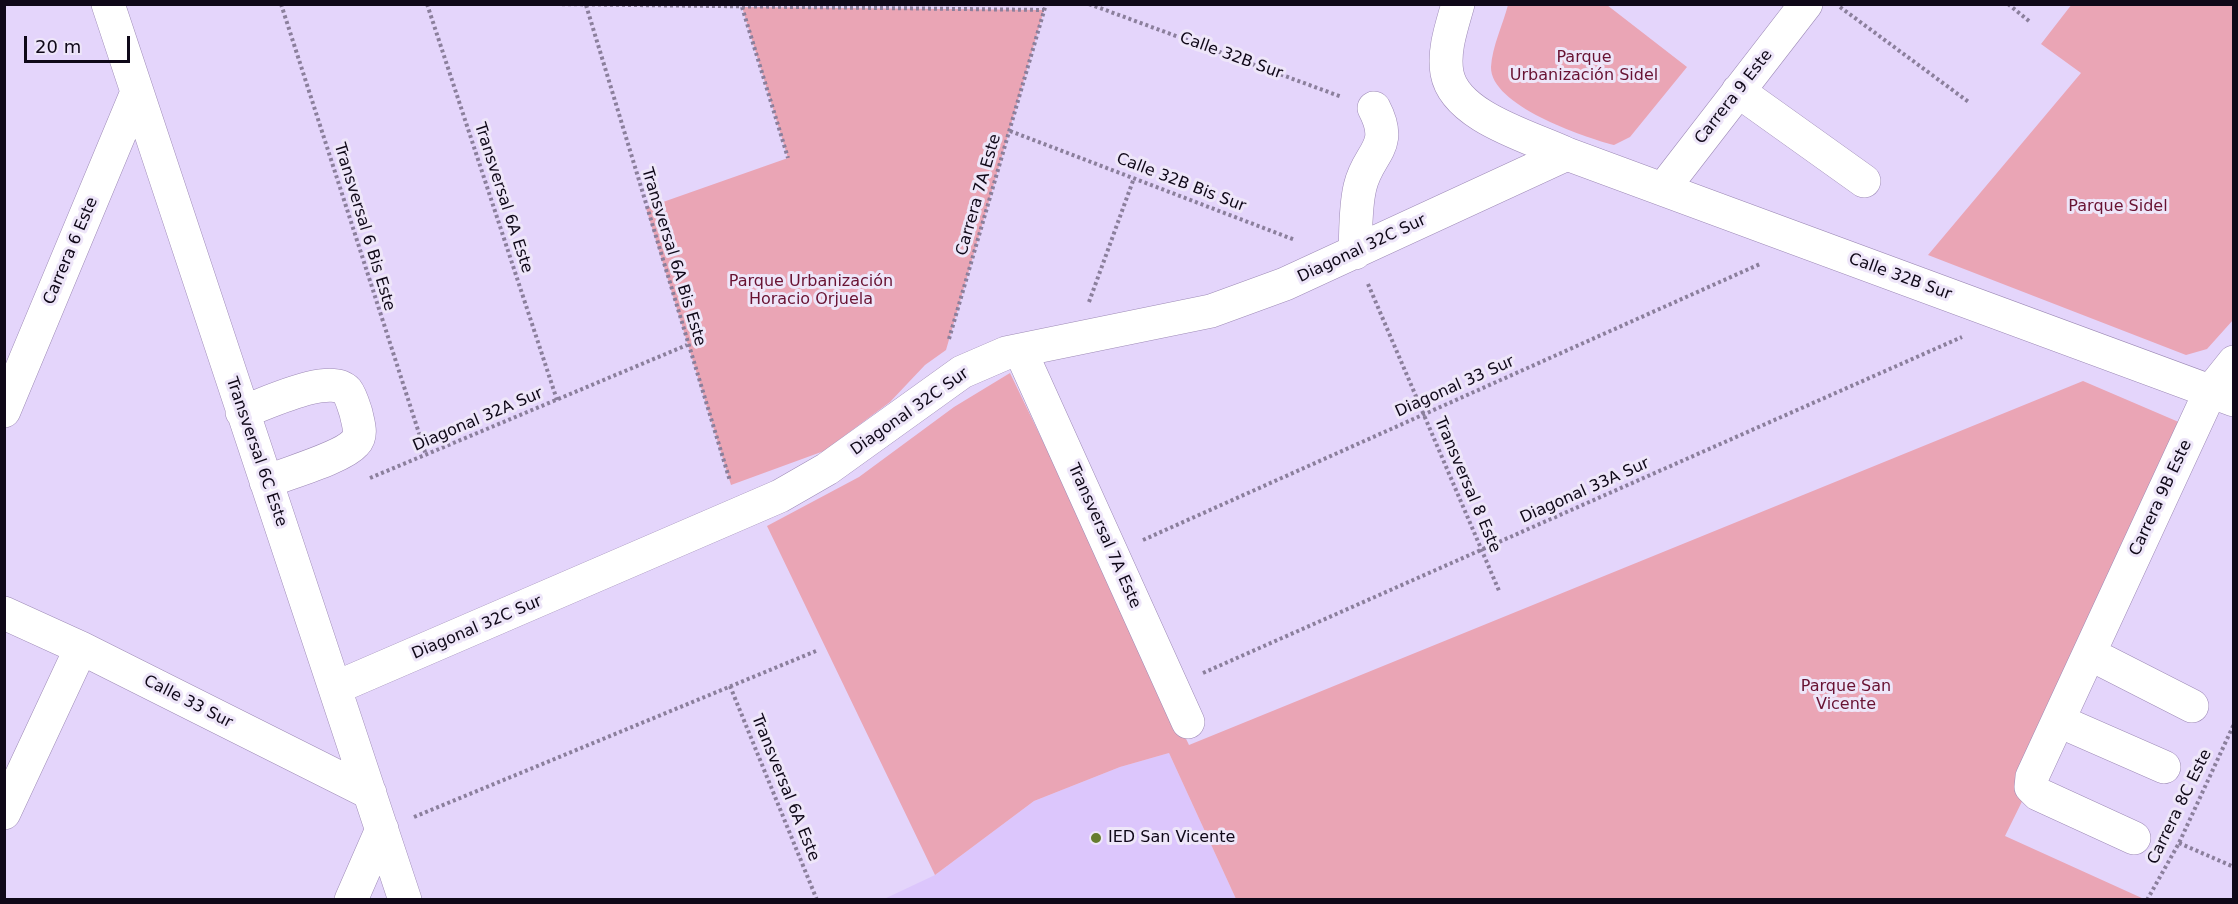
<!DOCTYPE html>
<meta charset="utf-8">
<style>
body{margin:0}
#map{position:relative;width:2238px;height:904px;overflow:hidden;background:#e4d5fb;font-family:"DejaVu Sans",sans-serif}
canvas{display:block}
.frame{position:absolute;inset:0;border:6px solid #0f0818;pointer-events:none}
.scale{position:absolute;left:24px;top:36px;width:106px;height:27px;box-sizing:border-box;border:3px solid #0f0818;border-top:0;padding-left:8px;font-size:18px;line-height:21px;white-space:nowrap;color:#0f0818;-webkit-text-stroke:4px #eee6f9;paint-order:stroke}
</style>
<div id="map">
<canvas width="2238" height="904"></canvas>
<div class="frame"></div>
<div class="scale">20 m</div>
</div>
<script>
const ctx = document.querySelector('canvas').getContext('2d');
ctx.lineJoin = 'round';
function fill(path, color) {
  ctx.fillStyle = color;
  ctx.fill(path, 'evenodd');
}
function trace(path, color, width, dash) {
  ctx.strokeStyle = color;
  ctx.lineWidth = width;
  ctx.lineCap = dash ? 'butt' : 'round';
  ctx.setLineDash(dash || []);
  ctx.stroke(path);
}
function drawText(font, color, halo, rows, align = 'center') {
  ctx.font = font + ' "DejaVu Sans",sans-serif';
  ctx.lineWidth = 6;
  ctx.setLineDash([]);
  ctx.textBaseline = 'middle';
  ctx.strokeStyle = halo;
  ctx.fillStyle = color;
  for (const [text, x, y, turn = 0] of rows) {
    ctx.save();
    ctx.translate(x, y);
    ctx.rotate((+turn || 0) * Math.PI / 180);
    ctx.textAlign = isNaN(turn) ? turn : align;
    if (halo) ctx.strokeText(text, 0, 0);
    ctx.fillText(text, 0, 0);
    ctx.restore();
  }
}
fill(new Path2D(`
 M1169,753L1236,899L882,900L935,875L1034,801L1120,767Z`), '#dcc6fc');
fill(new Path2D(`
 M2072,4L2233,5V320L2207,349L2186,355L1928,255L2081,73L2041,44Z
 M1508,5H1607L1687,67L1630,137L1614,145C1583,137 1490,105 1491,67C1492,47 1503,24 1508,5Z
 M742,7L1044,10L946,350L925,365L890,402L824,451L731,485L646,208L788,158Z
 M1010,373L1189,745L2083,381L2181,423L2102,639L2005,836L2144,899H1236L1169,753L1120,767L1034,801L935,875L767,526L859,477L954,407Z`), '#eaa5b5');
const minor = new Path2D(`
 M108,4L405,900
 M1458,4C1452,26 1443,50 1447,73C1455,117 1531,137 1567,154L2234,400
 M1738,91L1864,181
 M1663,189L1806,4
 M1355,253C1356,231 1355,208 1360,187C1368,152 1395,148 1374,108
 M1020,350L1188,722
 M4,411L137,92
 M242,412C264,405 330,372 347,391C351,396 354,407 356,413C358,423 363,435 355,443C342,458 287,473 266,482
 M4,613L81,648L370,793
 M2090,654L2192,706
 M335,688L780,496L827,469L962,372L1006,353L1211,311L1285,284L1567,154
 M2059,721L2164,767
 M4,813L81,648
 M2134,838L2038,794L2031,787L2032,777L2210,392L2234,362
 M351,900L382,829`);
trace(minor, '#9d8ab6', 34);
trace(new Path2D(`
 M281,4L426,455
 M427,4L557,400
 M550,4L1044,10
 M1089,4L1342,97
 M2008,4L2029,21
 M586,5L730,481
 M742,7L788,158
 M1840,7L1970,103
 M1010,131L1295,240
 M1368,284L1500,593
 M1089,302L1134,178
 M949,339L1046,4
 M370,478L687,345
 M1143,540L1760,264
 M1203,673L1962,337
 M730,686L817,900
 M414,817L816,651
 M2179,843L2234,867
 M2147,900L2179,843L2234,724`), '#8b7f9c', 4, [3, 3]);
trace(minor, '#fff', 33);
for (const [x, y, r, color] of [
 [1096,838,6,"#667d2f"]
]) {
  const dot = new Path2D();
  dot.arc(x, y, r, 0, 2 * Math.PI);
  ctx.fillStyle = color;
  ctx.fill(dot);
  trace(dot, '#eee6f9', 2);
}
drawText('16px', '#0f0818', '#eee6f9', [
 ["Calle 32B Sur",1231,56,20],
 ["Carrera 9 Este",1734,97,-52],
 ["Calle 32B Bis Sur",1181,183,21],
 ["Carrera 7A Este",979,195,-74],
 ["Transversal 6A Este",503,198,72],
 ["Transversal 6 Bis Este",364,227,73],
 ["Diagonal 32C Sur",1362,249,-25],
 ["Carrera 6 Este",71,251,-67],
 ["Transversal 6A Bis Este",673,257,73],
 ["Calle 32B Sur",1900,277,20],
 ["Diagonal 33 Sur",1455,387,-24],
 ["Diagonal 32C Sur",910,412,-35],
 ["Diagonal 32A Sur",478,420,-23],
 ["Transversal 6C Este",256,452,71],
 ["Transversal 8 Este",1467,485,67],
 ["Diagonal 33A Sur",1585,491,-24],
 ["Carrera 9B Este",2161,498,-65],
 ["Transversal 7A Este",1104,536,66],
 ["Diagonal 32C Sur",477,628,-23],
 ["Calle 33 Sur",188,702,27],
 ["Transversal 6A Este",785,788,68],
 ["Carrera 8C Este",2180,807,-64]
]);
drawText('16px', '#681232', '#eee6f9', [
 ["Parque",1584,58],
 ["Urbanización Sidel",1584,76],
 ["Parque Sidel",2118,207],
 ["Parque Urbanización",811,282],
 ["Horacio Orjuela",811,300],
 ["Parque San",1846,687],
 ["Vicente",1846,705]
]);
drawText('16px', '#0f0818', '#eee6f9', [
 ["IED San Vicente",1108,838]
], 'left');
</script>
